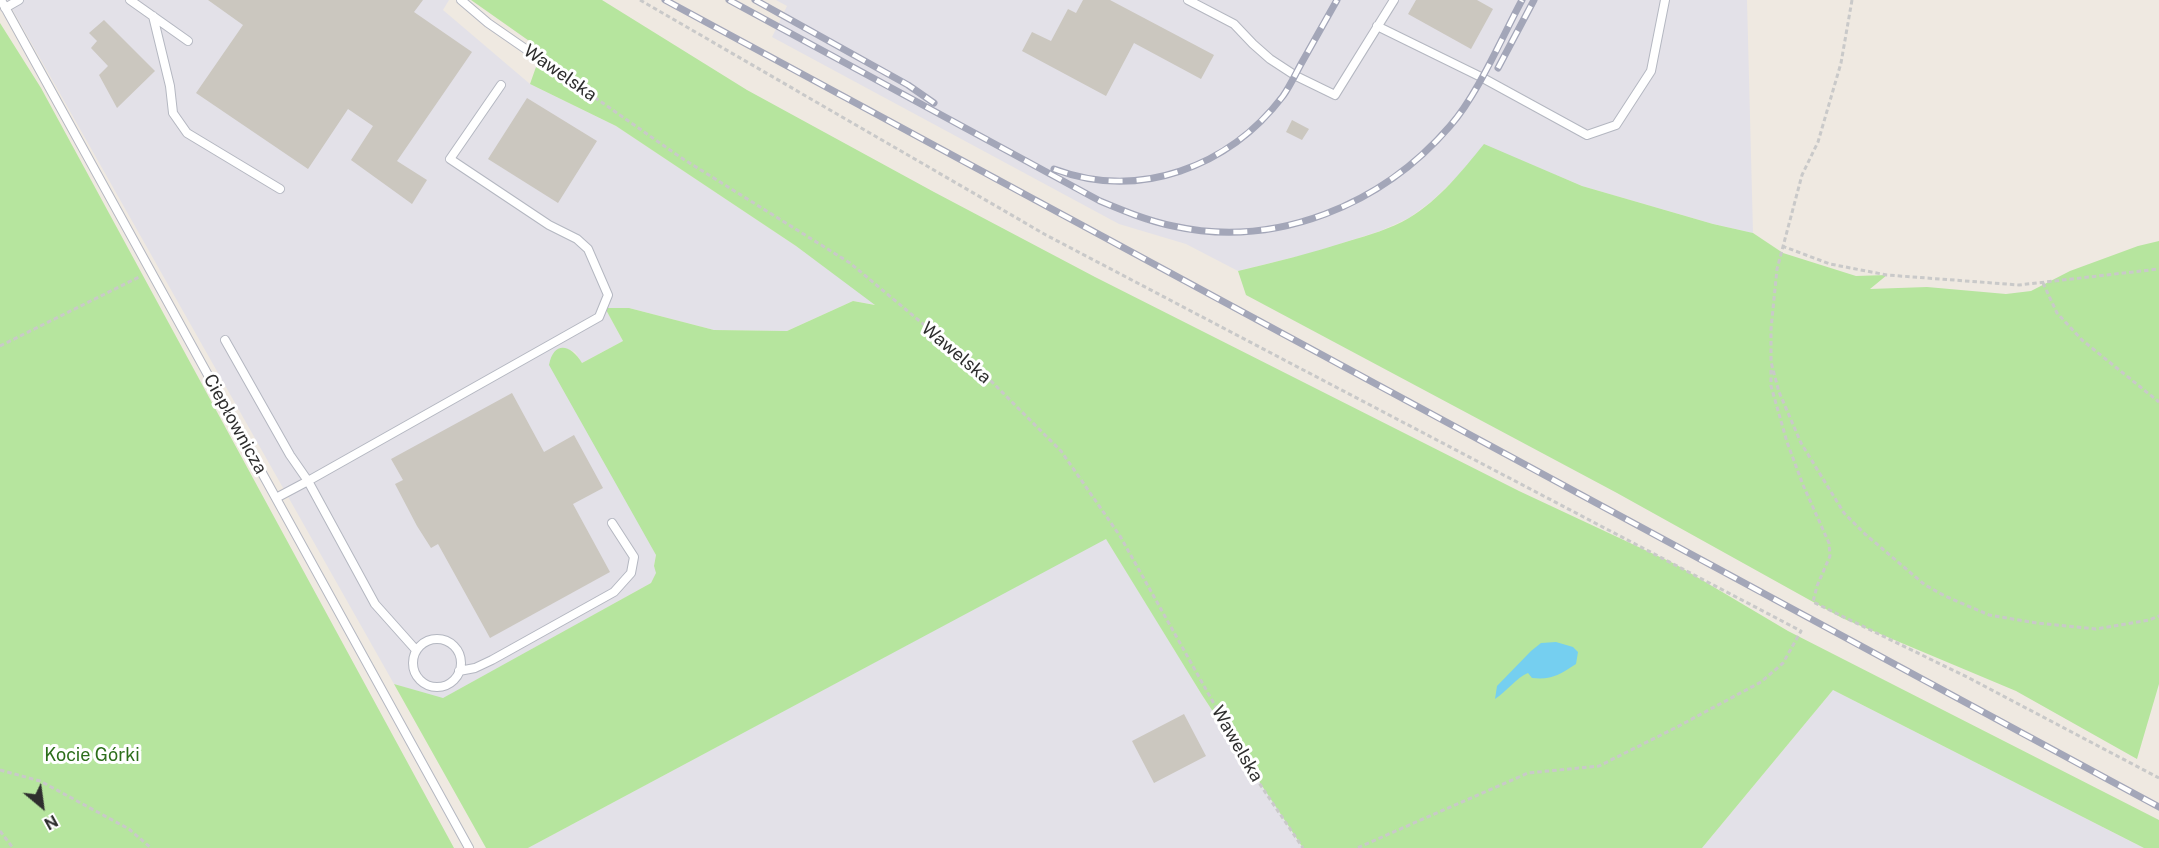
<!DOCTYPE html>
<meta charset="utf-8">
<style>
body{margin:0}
#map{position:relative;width:2159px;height:848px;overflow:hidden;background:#efe9e1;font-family:"Public Sans",sans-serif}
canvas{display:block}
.north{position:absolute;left:12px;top:776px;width:60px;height:60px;-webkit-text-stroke:4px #fff;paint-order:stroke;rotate:151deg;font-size:16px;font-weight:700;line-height:24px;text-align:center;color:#2e2e2e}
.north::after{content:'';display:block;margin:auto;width:21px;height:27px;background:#2e2e2e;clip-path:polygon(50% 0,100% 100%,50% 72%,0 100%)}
</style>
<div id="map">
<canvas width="2159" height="848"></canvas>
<div class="north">N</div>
</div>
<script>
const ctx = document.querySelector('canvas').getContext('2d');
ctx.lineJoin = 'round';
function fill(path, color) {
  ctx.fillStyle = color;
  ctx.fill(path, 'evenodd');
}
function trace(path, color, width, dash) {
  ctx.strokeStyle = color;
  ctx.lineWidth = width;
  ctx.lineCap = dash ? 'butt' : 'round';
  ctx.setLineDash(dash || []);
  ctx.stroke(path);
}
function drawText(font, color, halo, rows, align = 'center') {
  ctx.font = font + ' "Public Sans",sans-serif';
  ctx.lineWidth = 6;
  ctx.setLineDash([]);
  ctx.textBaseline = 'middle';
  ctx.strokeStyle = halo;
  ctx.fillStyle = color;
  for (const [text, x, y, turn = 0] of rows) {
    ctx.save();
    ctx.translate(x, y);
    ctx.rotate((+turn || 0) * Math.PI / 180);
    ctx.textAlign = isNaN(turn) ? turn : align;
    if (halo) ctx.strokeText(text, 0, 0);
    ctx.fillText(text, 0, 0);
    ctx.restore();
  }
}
fill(new Path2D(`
 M7,0H449L443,10L530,84L616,126L796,246L877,305L853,301L787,331L714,330L629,308H605L623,341L582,363L575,352L564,348L656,555L654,566L657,573L651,583L442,699L394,684Z
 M776,0H1747L1753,233L1713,224L1582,186L1484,145L1458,176L1432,201L1409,218L1380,231L1315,252L1238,271L1186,244L1119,224L772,37L787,6Z
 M1106,538L1202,695L1303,848H528Z
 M1833,690L2144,848H1702Z`), '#e3e1e8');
fill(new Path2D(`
 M471,0H602L747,90L934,192L1095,277L1519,491L1675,564L1788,631L2159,820V848H2144L1833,690L1702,848H1303L1202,695L1106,539L528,848H486L394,684L443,698L651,583L656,573L654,566L656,555L549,365C554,340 571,345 582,363L623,341L605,308H629L714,330L787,331L853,301L875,305L796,246L616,126L530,84L542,50Z
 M0,23L41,88L454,848H0Z
 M1484,144L1582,186L1713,224L1753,233L1783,253L1856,276L1887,275L1870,289L1927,287L2006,294L2031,291L2070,271L2138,246L2159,241V684L2137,759L2016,691L1842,618L1617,493L1246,295L1238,271C1275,262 1312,253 1349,241C1369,235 1390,229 1409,218C1439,200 1462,171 1484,144Z`), '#b6e59e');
fill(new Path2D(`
 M1556,642L1573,647L1578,652L1576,664C1559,675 1552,680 1532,678L1528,673C1517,677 1506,692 1495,699L1497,686L1531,651L1541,643Z`), '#75cff0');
fill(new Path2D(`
 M208,0H423L414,12L472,52L397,161L427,180L412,204L351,160L373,126L348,109L308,169L196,93L243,25Z
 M1083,0H1110L1214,55L1201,79L1134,43L1106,96L1022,51L1032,32L1051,41L1068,9L1076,13Z
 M1416,0H1477L1493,9L1471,49L1408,14Z
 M104,20L155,71L117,108L99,75L108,66L91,48L97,41L89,33Z
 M527,98L597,141L558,203L488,159Z
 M1292,120L1309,129L1302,140L1286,132Z
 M512,393L544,452L574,435L603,488L573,504L610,572L490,638L438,544L431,548L417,526L395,484L403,480L391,459Z
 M1184,714L1206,756L1154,783L1132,741Z`), '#cbc7bf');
const service = new Path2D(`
 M1,0L469,848
 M130,0L188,41
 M461,0L488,23L556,70
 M1188,0L1234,24L1253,44L1270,59L1296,76L1335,95L1394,0
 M5,8L19,0
 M153,16L170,86L173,113L187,133L280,189
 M1377,26L1481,77L1587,135L1616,125L1651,71L1665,0
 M225,340L290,455L308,481L276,498
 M413 663a24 24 0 1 1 48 0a24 24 0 1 1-48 0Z
 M416,650L375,604L308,481L599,317L608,295L588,249L577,239L549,225L450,159L501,85
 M459,671L475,668L492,660L614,592L631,573L634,557L612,523`);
trace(service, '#b4b7c1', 10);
trace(new Path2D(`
 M640,0L1046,235L1801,631L1783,663L1761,682L1677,727L1599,766L1528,773L1357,848
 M1852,0L1841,63L1818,142L1802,175L1777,269L1771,329V362L1779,392L1801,443L1844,513L1865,534L1925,585L1945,596L1989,615L2037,623L2096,629L2149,620L2159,616
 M564,76L680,157L850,263L988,378L1061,451L1120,536L1255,777L1303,848
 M1782,246L1830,264L1887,275L2019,285L2159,269
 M2043,283L2057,313L2082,340L2159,402
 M0,346L141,276
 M1771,370V386L1787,442L1803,485L1829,543L1830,556L1817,586L1813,602L1969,678L2159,778
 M0,770L40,781L129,829L151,848
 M0,831L13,848`), '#c9c9c9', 3, [4.5, 3]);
trace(service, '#fff', 8);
const rail = new Path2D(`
 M665,0L2159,807
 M729,0L1100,201C1124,211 1148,221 1173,226C1276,249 1382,205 1450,126C1478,94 1501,39 1522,0
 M755,0L908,85L934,103
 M1498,68L1534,0
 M1054,169C1139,201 1229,167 1283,96C1290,86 1295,75 1301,64C1313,43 1325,21 1337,0`);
trace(rail, '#a3a6b8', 7);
trace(rail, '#fff', 4.5, [14]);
drawText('18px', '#2e2e2e', '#fff', [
 ["Wawelska",560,73,35],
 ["Wawelska",956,353,40],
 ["Ciepłownicza",235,424,61],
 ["Wawelska",1237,744,60]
]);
drawText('18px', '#2c6e1b', '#fff', [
 ["Kocie Górki",92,755]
]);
</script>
